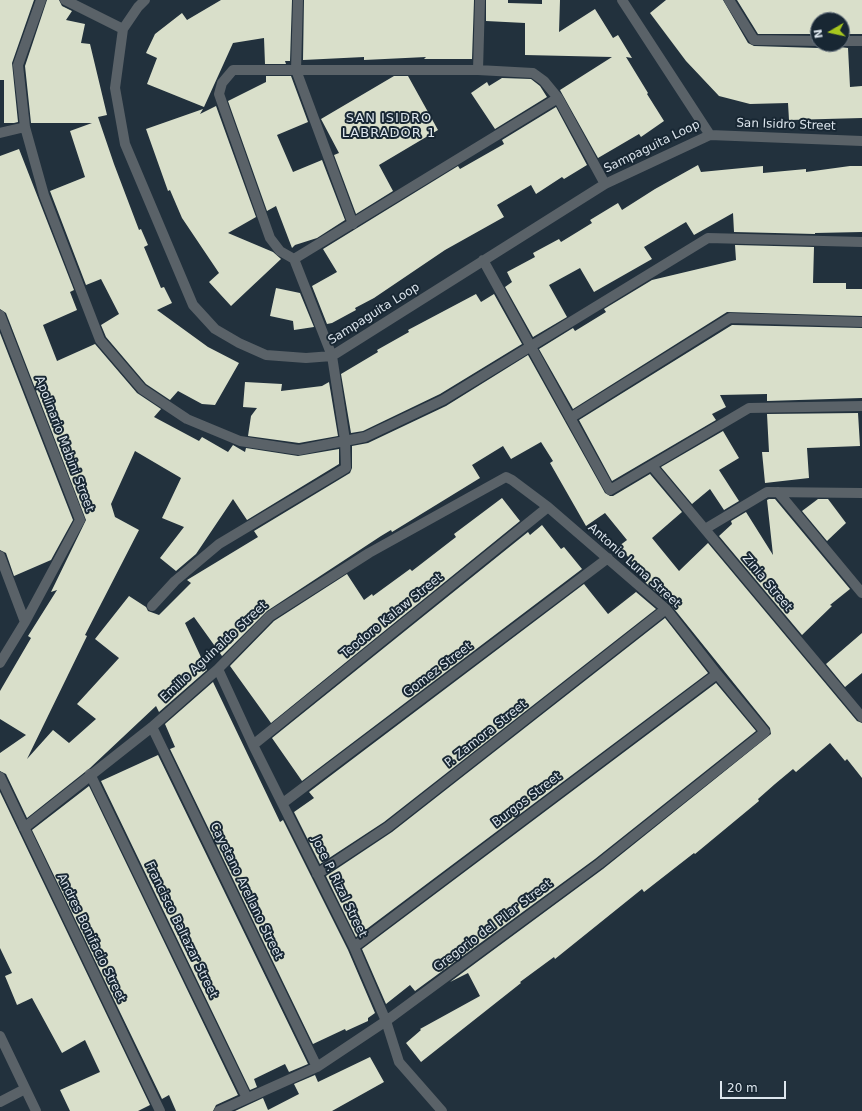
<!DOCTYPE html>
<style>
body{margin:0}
#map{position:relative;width:862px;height:1111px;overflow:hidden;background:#22313d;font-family:"DejaVu Sans",sans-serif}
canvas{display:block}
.north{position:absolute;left:810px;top:12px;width:40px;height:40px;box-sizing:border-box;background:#182733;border:1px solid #67737e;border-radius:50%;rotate:261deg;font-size:11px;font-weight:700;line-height:16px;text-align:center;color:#dde6ee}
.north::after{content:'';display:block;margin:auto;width:14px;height:18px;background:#a7c71e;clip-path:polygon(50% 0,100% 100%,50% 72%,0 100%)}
.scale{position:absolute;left:720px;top:1081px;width:66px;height:18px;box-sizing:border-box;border:2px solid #dde6ee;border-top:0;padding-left:5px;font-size:12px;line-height:14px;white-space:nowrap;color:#dde6ee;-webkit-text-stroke:3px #182733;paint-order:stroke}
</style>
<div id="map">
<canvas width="862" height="1111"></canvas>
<div class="north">N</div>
<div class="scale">20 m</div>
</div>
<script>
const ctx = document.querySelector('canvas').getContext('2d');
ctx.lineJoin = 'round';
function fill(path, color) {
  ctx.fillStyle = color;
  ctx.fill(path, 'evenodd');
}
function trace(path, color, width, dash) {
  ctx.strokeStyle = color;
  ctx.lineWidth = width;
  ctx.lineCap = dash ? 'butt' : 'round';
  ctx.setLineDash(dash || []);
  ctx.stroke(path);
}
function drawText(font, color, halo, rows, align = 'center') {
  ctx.font = font + ' "DejaVu Sans",sans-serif';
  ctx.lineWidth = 4;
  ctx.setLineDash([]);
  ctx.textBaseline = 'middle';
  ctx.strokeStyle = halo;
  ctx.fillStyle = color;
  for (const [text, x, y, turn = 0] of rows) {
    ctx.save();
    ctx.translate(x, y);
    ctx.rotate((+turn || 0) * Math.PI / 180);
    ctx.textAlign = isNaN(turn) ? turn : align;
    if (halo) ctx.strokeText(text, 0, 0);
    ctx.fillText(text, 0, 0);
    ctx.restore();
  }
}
fill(new Path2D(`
 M0,0H34L12,63L18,122L14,123H4V80H0Z
 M47,0H59L62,6L72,11L66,20L85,24L81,43L90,44L107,115L98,117L114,164L139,230L141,229L148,245L144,247L161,288L164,287L172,303L157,310L208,347L239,363L215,405L202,404L178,391L170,400L146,384L106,337L101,325L119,314L101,279L86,285L50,191L85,177L70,131L92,123H31L25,66Z
 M221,0H292L290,61H285L286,64H265L264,38L233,43L204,107L147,84L157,58L146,53L155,34L182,13L187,20Z
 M304,0H474L472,59H424L426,57L364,60V57L303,60Z
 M486,0H508V3L542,4V0H560L559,32L595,9L613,38L618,35L632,58L626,57L648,93L647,94L664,121L641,137L639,134L598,158L560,90L612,57L525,55V23L486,21Z
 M666,0H723L748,43L754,46L818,48L824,44H836L839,47L848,48L850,87L862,86V118L789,120L788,103L750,104L719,96L686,61L650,13Z
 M737,0H862V34H842V20H818V34H758Z
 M266,76H291L308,122L277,135L293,172L322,160L345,220L317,238L295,245L292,248L276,206L267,211L228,101L266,82Z
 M394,76H408L438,130L379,165L393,191L356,214L334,155L339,153L321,119Z
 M502,78L531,79L540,86L547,97L495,129L471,93L487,82L489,86Z
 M216,106L256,217L228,233L273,252L281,259L231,306L209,282L219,273L182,218L170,190L168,191L146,129L203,109L200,114Z
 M556,107L587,165L564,179L562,177L536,194L531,185L497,205L504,217L445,250L374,298L355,308L356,310L332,323L327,324L312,286L337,272L323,249L458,166L460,169L504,144L502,140Z
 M19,149L74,290L70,292L77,310L43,325L57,361L95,344L137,393L161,409L154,417L199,441L202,437L228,452L233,445L245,452L246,448L298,456L339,449V464L247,520L233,499L196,554L176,571L160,558L184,527L162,518L181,478L135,451L111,504L115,517L139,530L85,635L87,636L27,759L53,730L69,743L96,719L77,704L119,658L95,639L129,596L146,607L148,611L159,615L191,583L187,580L258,537L254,531L350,473L352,468V446L368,443L446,406L528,355L605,493L610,496H613L650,474L682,512L652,538L679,571L708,543L857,721L862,723V778L847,759L845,761L830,743L796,772L793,769L775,784L758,799L759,801L695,854L694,853L644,892L642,889L555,959L554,957L520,982L521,983L421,1062L406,1043L421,1030L420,1029L480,996L468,973L450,982L603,869L771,734L770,728L671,605L646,583L642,576L643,575L619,546L627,540L605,513L586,526L550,463L553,461L541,442L511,459L503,446L472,465L480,478L392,532L391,530L381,536L267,611L222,656L194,617L185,623L207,670L159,712L156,706L90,768L27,818L6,774L0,771V753L26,735L0,719V691L31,638L28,636L57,590L51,592L86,520L6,313L0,309V156Z
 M698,165L701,172L763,166V173L806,169V172L850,166H862V232L815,233V234L734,232L733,213L694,235L686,222L644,247L652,259L594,292L580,268L549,285L567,317L533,337L505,287L512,282L507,272L535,257L533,253L559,239L561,242L592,223L590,220L618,203L622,210L655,189Z
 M735,245L814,247L813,283H846V289H862V316L727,312L573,409L539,349L573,328L575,331L606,312L604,309L652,280L736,260Z
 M276,288L300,293L314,327L294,330L293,321L270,316Z
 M476,294L481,302L494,294L522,344L440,394L363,431L351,433L341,374L378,352L377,350L409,332L408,330Z
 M732,325L862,328V398L767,401V394L720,395L726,407L712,414L716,420L612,481L579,420Z
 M0,333L73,520L51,560L14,576L6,553L0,550Z
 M245,382L282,384L281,391L322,386L329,382L338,436L299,443L248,436L251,416L257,408L243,407Z
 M858,413L860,446L807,448L809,478L765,483L762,452H769L767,414Z
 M723,431L739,458L719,470L739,501L724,510L710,489L692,504L661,467Z
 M502,498L520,521L271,723L230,666L274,621L347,574L364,600L372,594L373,596L410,569L412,571L456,537L454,534Z
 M769,499H775L850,589L830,605L832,606L802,635L719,536L732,524L731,521L746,512L773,555L767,500Z
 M818,499H828L846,523L827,541L802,511Z
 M542,525L561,549L564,547L582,569L302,781L272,738L528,532L530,535Z
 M584,584L608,614L636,592L656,609L384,822L320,864L294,812L314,798L309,792Z
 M665,618L708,673L356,937L326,876L392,832Z
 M862,633V673L845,687L826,664Z
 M213,682L280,822L283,820L348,950L375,1013L368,1018V1021L346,1031L345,1029L313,1044L170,749L175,747L165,724Z
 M716,683L756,731L595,859L415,991L410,985L386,1004L362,949Z
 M158,755L308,1064L289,1072L285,1064L254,1079L257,1087L250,1090L101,781Z
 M89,786L238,1095L216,1105L213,1111H176L169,1095L162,1099L32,830Z
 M0,792L150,1105L138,1111H70L60,1090L100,1072L85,1040L62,1053L32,998L17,1005L5,976L12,973L0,948Z
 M370,1057L384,1082L332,1111H235L263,1098L268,1110L299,1094L294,1084L315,1075L318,1082Z`), '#d9dfca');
trace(new Path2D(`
 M41,0L18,65L25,127L44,195L100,340L142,389L187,419L240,441L299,450L365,437L443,400L708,238L862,242
 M65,0L123,29
 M145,0L138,7L123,29L115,88L125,144L193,305L215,329L239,343L266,355L306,358L332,356L605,184L710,135L862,141
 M298,0L296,70L353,224
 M622,0L710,135
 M729,0L754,40L818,41
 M842,41H862
 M478,70L480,0
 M0,133L25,127
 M294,259L558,98
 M483,260L610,490L749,408L862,406
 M0,315L80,520L25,622L0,663
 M570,418L730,318L862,322
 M652,466L862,717
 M778,492L862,593
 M705,529L767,492L862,493
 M0,556L25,622
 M152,606L175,581L219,544L346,468L345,440L332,356L294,259L280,251L270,238L219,94L222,83L233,70H478L533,73L544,81L558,98L605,184
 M218,669L253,745L354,947L386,1021L399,1062L442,1111
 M152,727L317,1067
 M253,745L548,507
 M90,774L247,1098
 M0,777L160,1111
 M283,803L608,558
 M24,828L152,727L218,669L270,616L369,553L506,477L512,480L548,507L666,609L717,674L765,732L599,864L386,1021L317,1067L219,1111
 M317,874L388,827L666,609
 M354,947L717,674
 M0,1036L36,1111
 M0,1102L25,1089`), '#5a6268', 10);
drawText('12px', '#dde6ee', '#182733', [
 ["San Isidro Street",786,125,2],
 ["Sampaguita Loop",652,147,-26],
 ["Sampaguita Loop",374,314,-32],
 ["Apolinario Mabini Street",64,444,69],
 ["Antonio Luna Street",634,566,42],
 ["Zinia Street",767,583,50],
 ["Teodoro Kalaw Street",392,616,-39],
 ["Emilio Aguinaldo Street",214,652,-43],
 ["Gomez Street",438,670,-37],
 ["P. Zamora Street",486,734,-38],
 ["Burgos Street",527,800,-37],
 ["Jose P. Rizal Street",339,887,64],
 ["Cayetano Arellano Street",246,891,64],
 ["Gregorio del Pilar Street",493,926,-37],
 ["Francisco Baltazar Street",181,930,64],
 ["Andres Bonifacio Street",91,938,64]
]);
ctx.letterSpacing = '1px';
drawText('13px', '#dde6ee', '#182733', [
 ["SAN ISIDRO",389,119],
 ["LABRADOR 1",389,134]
]);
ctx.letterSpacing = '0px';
</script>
